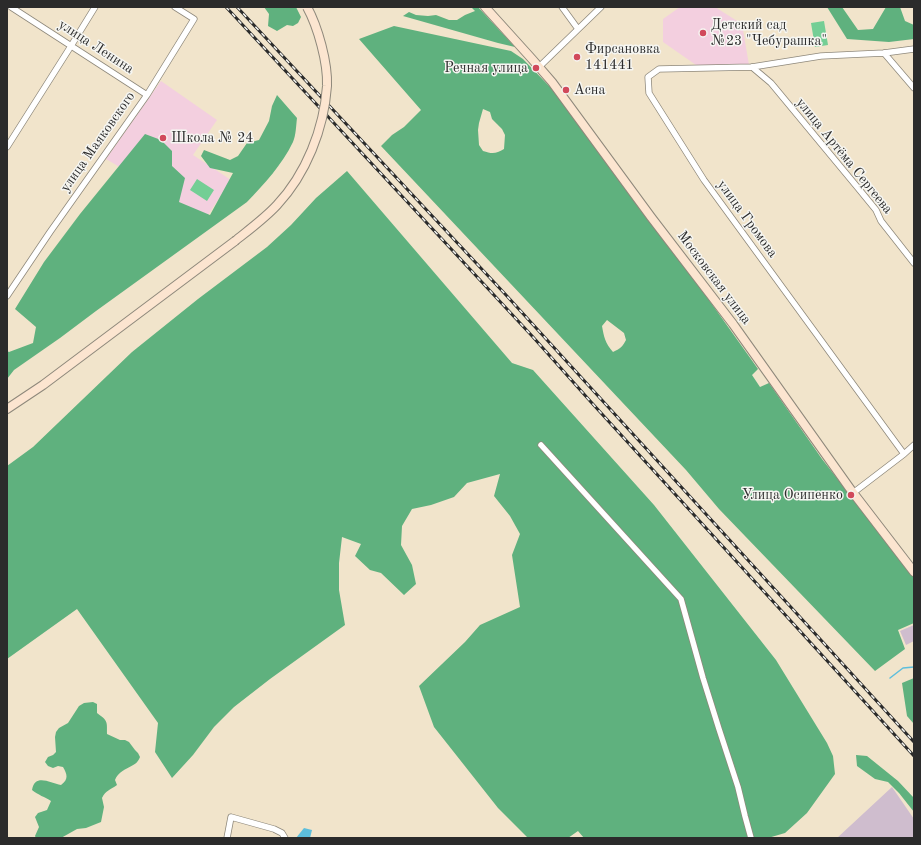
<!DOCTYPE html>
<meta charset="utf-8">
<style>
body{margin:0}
#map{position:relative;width:921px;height:845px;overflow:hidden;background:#f1e4cb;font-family:"Old Standard TT",serif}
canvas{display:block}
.frame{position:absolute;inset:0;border:8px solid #2b2b2b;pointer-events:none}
</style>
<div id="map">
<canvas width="921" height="845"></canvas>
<div class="frame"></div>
</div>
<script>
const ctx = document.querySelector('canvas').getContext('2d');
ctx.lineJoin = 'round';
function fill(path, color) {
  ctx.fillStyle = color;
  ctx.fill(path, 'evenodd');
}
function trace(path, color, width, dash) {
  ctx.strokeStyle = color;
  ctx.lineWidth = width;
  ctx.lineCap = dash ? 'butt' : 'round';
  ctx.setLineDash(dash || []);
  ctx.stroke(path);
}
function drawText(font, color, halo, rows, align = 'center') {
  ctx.font = font + ' "Old Standard TT",serif';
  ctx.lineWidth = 3;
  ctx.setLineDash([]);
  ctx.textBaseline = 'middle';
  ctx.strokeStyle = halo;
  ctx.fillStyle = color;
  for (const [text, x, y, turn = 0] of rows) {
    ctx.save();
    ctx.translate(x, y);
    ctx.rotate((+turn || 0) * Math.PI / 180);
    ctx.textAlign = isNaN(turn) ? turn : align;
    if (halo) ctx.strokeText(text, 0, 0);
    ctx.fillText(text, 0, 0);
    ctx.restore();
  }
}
fill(new Path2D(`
 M680,7H715L742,24L749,65H696L663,42V19Z
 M161,81L217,120L193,155L231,180L206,218L106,159Z`), '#f3cfdf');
fill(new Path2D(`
 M914,625V641L906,645L900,631Z
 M892,787L914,819V838H837Z`), '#cfbdce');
fill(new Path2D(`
 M824,21L828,45L815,47L811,23Z
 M197,179L214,190L207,201L190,190Z`), '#74ce95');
fill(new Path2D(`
 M264,7H296L301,17L298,23L293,26L287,25L277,31L268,26L269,14Z
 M471,7H478L515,47L498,43L403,16L409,12L416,15L428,16L436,15L449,20H457L465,15L475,11Z
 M827,7H842L858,30L873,29L886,7H900L905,21L914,25V39L889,42L847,39Z
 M394,26L511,51L523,59L551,88L709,300L758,369L752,375L760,387L769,383L822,459L914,577V623L898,630L905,649L875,671L719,509L686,470L381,146L392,135L404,127L421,110L359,39ZM483,109L490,112L492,119L502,129L505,135L504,149C496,154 492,154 483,151L479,145L478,130L479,123ZM607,320L624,333L626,340C623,346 620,349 613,352C605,343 604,337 602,326Z
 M277,95L297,118C296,126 296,135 293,142C282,165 264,184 247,202L96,311L60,338L14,370L7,379V351L9,352L33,343L36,327L15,309L44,262L80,214L145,134L161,140L172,151V166L185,178L179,202L210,215L233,173L210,168L201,156L204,150L230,160L238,156L247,143L259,140L269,121L272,106Z
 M347,171L512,363L533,370L654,505L776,660L827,743L833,756L835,774L807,813L785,833L768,838H584L578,831L568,838H528L498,808L434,727L419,686L465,642L480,625L520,607L512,555L520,534L510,516L494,496L500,474L467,483L454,497L431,505L412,509L402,526L401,545L412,565L416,584L404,595L381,573L370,570L355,556L361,544L342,537L339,563V590L345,625L270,679L234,707L214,727L193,755L172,778L155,752L158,723L77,609L7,659V466L33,447L132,352L198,299L267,247L291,225L316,198Z
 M914,678V724L907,716L902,683Z
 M93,702L97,704V713C108,721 107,721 107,734L120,740H125L129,742L135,750L138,753L140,757C136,769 121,766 115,780L117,785C110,790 106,790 102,798L104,807L101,822L86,828L77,829L61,838H36L35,836L39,827L35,817L38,813L47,810L51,801C45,797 38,795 32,790C35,773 50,783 61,785C69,779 67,774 63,767L58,766L53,768L48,766L45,762L48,757L53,755L56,752L55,737L56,732L59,728L68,723L79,706L84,703Z
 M856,755L867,756L898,781L914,798V812L899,793L888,782L875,779L857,766Z`), '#5fb17e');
fill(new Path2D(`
 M304,828L312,830L310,838H296Z`), '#5dbedc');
trace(new Path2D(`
 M890,678L903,668L914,667`), '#5dbedc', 1.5);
const street = new Path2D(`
 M11,7L147,95
 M562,7L578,29
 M884,53L914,88
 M539,67L601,7
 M752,67L771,83L858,188L876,210L881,221L914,263
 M7,147L71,46L95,7
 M7,296L50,232L147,95L194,19L175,7
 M541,445L681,599L703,678L719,729L738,787L745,816L751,838
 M904,454L785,291L704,180L649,93L648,77L659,69L752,67L821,56L884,53L914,49
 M853,493L904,454L914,445
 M227,838L231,817L274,829L282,833L285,838`);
const secondary = new Path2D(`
 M485,7L532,59L552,82L651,217L733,324L851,490L914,572
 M7,409L43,385L235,241`);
trace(street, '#8e887b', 7);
trace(secondary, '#8e887b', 10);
trace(street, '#fff', 5.5);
trace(secondary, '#fce5d0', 8);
const rail = new Path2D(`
 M226,7L533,337L591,402L914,756
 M237,7L506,295L914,742`);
trace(rail, '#2b2b2b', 3);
trace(rail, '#f6f6f2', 1.5, [4.5]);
const secondaryBridge = new Path2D(`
 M235,241C250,229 265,218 277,205C306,174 324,129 327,86C328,63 318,27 307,7`);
trace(secondaryBridge, '#8e887b', 10, []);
trace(secondaryBridge, '#fce5d0', 8);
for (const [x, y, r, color] of [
 [703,33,4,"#d1495b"],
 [577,57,4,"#d1495b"],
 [536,68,4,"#d1495b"],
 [566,90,4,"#d1495b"],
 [163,138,4,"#d1495b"],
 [851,495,4,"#d1495b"]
]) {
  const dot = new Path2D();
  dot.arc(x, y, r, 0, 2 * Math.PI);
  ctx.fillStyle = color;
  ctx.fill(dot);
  trace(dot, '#f6f6f2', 1.5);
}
drawText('14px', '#2b2b2b', '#f6f6f2', [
 ["Детский сад",711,25],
 ["№23 \"Чебурашка\"",711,41],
 ["Фирсановка",585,49],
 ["141441",585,65],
 ["Речная улица",528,68,"right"],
 ["Асна",574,90],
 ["Школа № 24",171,138],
 ["Улица Осипенко",843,495,"right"]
], 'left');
drawText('14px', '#2b2b2b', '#f6f6f2', [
 ["улица Ленина",96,47,33],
 ["улица Маяковского",98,142,-55],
 ["улица Артёма Сергеева",844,156,51],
 ["улица Громова",747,219,54],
 ["Московская улица",714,278,53]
]);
</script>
